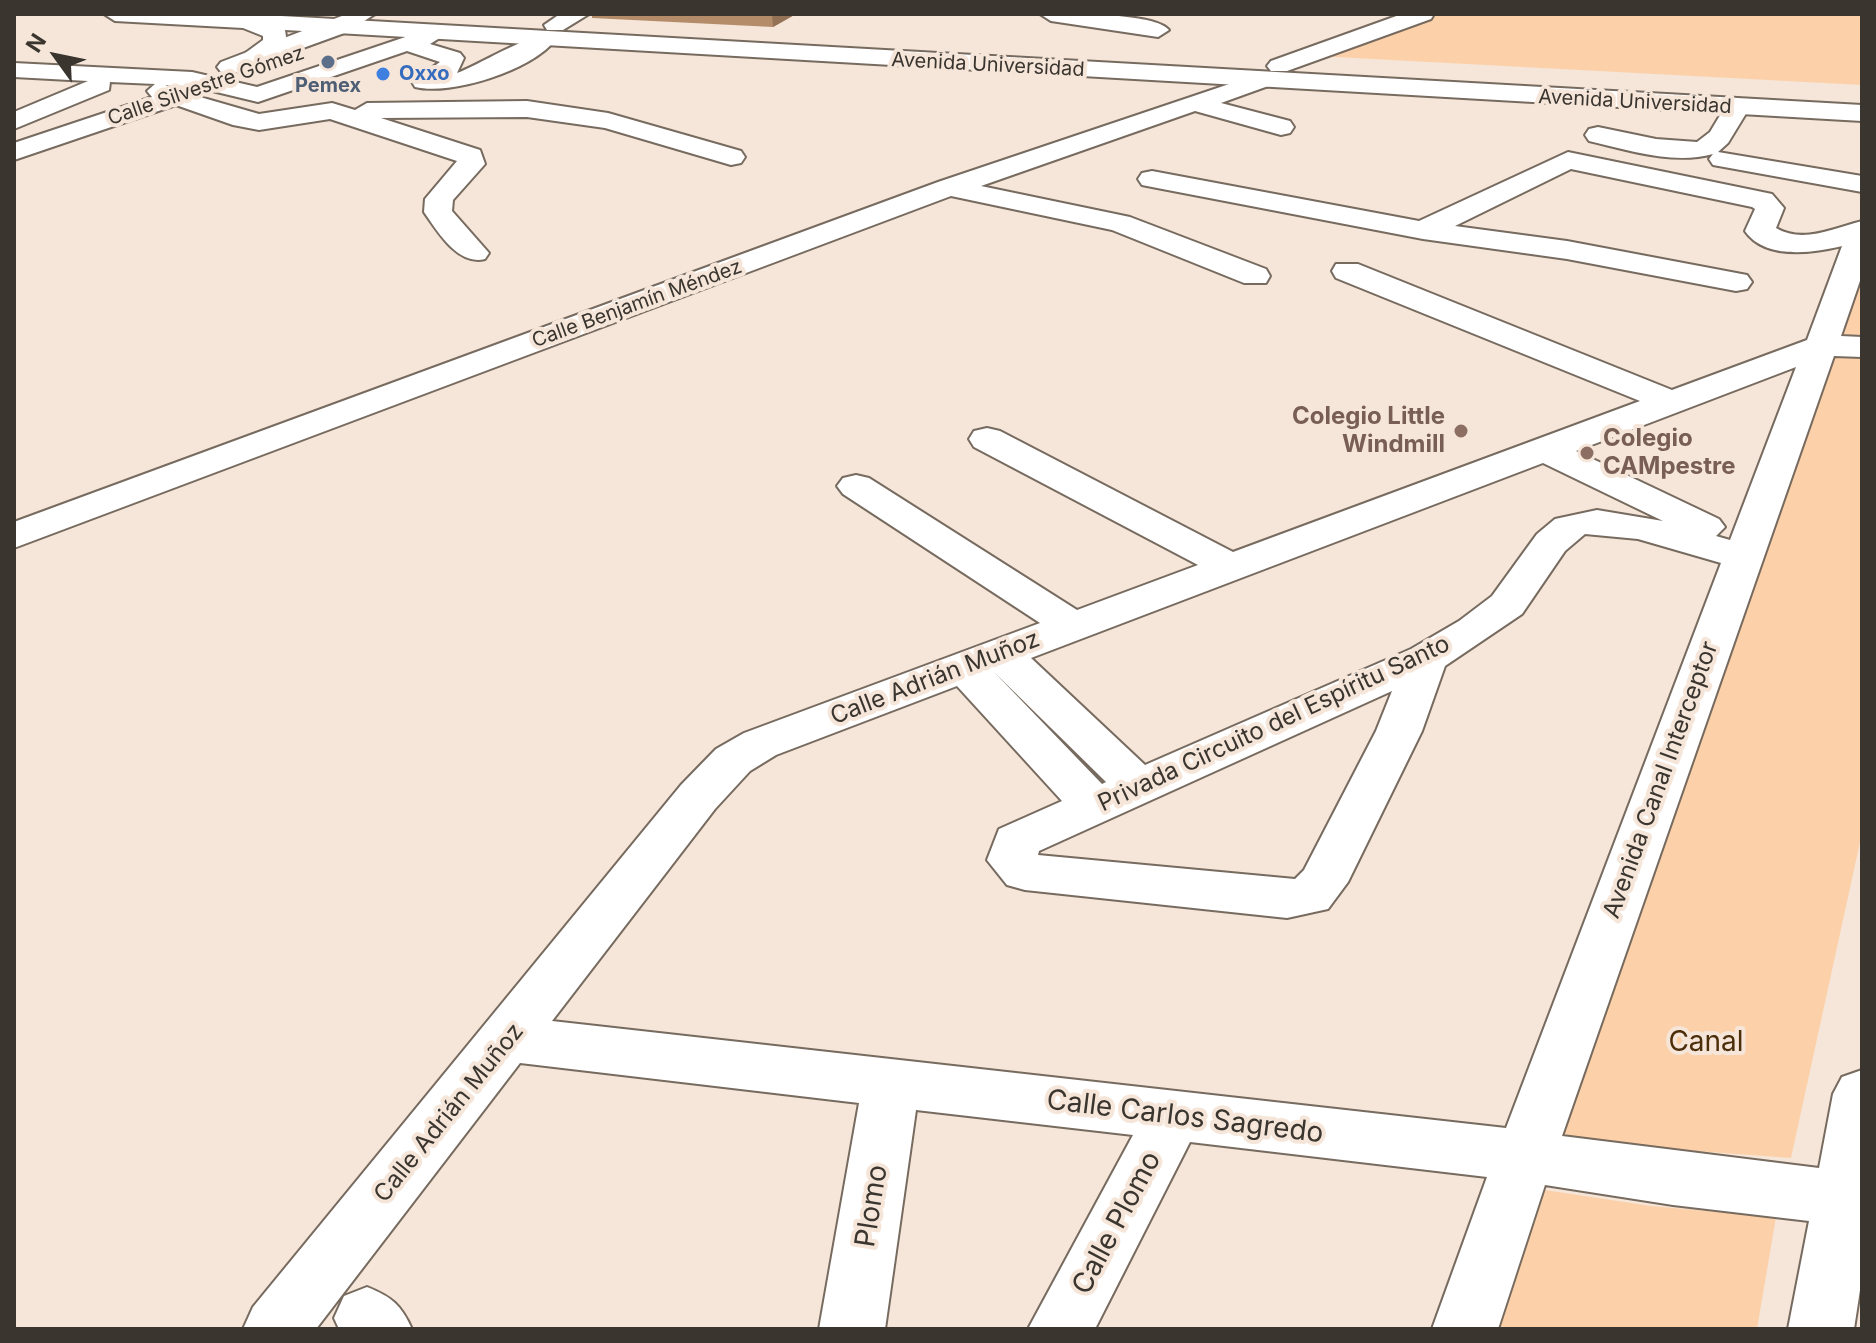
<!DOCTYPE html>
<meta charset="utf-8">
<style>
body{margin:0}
#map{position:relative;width:1876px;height:1343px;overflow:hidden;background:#f5e6d9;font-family:Inter,sans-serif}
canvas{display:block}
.frame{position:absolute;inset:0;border:16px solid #3a352f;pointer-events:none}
.north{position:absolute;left:16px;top:16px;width:80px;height:80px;-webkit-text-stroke:6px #f5e6d9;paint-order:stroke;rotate:303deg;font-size:22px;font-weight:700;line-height:32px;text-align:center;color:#3a352f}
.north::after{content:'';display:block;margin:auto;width:28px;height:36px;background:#3a352f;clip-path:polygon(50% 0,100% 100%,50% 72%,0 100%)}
</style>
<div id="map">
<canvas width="1876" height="1343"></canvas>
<div class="frame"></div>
<div class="north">N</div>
</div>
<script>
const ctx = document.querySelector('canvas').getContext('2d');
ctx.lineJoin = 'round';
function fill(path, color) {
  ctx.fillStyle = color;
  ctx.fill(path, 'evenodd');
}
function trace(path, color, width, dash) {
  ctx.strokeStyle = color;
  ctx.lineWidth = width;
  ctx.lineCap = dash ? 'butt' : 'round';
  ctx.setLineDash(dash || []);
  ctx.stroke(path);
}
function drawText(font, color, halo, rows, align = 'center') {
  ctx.font = font + ' Inter,sans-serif';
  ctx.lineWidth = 8;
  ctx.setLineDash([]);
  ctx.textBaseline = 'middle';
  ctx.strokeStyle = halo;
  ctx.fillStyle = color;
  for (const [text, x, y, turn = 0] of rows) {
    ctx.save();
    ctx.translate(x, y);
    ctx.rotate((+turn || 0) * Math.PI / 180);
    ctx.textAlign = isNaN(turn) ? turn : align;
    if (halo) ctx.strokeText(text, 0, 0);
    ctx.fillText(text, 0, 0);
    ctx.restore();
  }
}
fill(new Path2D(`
 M1439,14H1862V85L1316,56Z
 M1862,262V337H1848L1836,331Z
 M1830,355H1862V833L1791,1158L1559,1141Z
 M1545,1190L1651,1206L1776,1217L1757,1329H1498Z`), '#fcd1a9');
const minor = new Path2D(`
 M347,14H375L347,32L237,72H221L217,67L221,62Z
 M560,14H589L563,30H547L544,25Z
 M1040,14C1064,14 1155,12 1169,30L1158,37L1051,21Z
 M1402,14H1434L1431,19L1287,71H1271L1267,66L1271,61Z
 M435,27L446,34L430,44L460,53L464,58L457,73C479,65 533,31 551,35L555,40C533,70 451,96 415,87L412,82L440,62L407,51L258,102L204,89L200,97L259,114L332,103L355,110L367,103L527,101L608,113L741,151L745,157L741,163L731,165L605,128L527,117L381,118L480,150L485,164L453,200L452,211L489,253L485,259C458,266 438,232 424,212L425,199L457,161L330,119L259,130L233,125L176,105L14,160V143L152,97L147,91L155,84L110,82L109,90L14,129V112L88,81L14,77V63L192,72L257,87ZM165,85L184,86L176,89Z
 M1262,73L1271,75L1274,80L1271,85L1221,103L1290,121L1294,127L1290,133L1281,135L1195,111L981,186L1130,217L1266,269L1270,276L1266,283H1244L1112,230L951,196L14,548V522L938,182Z
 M1737,99L1750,107L1728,143L1718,152L1862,176V192L1713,165L1709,159L1713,154C1673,165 1628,150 1589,141L1585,135L1589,129L1598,127L1656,139L1697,142L1710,132L1728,102Z
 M1568,152L1772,194L1784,208L1776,228C1803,244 1834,228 1862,221V275L1841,336L1862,337V357L1834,356L1562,1136L1819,1168L1833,1094L1842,1077L1862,1070V1277L1854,1329H1788L1809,1221L1673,1205L1545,1185L1498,1329H1432L1487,1177L1190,1142L1095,1329H1028L1133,1135L916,1110L885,1329H819L859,1103L520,1063L316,1329H243L253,1307L681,785L716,749L744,733L1040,623L843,494L837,486L843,478L856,475L869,478L1077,610L1198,565L974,447L969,439L974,431L987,428L1000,431L1233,552L1640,401L1336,278L1332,271L1336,264H1358L1672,390L1807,340L1842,246C1813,253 1765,260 1745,231L1755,209L1752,207L1571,169L1455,226L1567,241L1747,275L1752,282L1747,289L1736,291L1567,259L1423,239L1152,187L1142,185L1138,179L1142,173L1152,171L1419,221ZM1796,367L1730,540L1716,536L1725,527L1719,519L1576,451ZM1543,463L1663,521L1597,510L1555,519L1537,534L1492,596L1459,621L1411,649L1145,765L1031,658ZM1585,534L1638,539L1721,563L1506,1128L552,1021L715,809L750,771L776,755L957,686L1062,801L999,829L987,860L1007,885L1025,890L1287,918L1328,909L1348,882L1422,731L1445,666L1522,614L1565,551ZM994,672L1106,782L1102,784ZM1392,691L1376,731L1304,870L1295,879L1038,855L1039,851Z
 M367,1287C392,1297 401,1305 412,1329H339L334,1318L344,1296Z`);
const major = new Path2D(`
 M104,14H246L1862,105V121L285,30L287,43L283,48L245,69L233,62L263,40V36L243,28L115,21Z`);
trace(minor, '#776a5f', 4);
trace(major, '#776a5f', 4);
fill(minor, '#fff');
fill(major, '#fff');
fill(new Path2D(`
 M592,14H796L773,27L592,18Z`), '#b58c69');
fill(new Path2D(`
 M772,14H796L773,27Z`), '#937255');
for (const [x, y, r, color] of [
 [328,62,8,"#5c6f8a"],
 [383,74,8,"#3f7fe0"],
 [1461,431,8,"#8d6e63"],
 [1587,453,8,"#8d6e63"]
]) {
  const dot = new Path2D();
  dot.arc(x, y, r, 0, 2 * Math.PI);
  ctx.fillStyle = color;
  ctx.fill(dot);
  trace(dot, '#f5e6d9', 3);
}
drawText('20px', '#3a352f', '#f5e6d9', [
 ["Avenida Universidad",988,65,3],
 ["Calle Silvestre Gómez",206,86,-19],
 ["Avenida Universidad",1635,102,3],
 ["Calle Benjamín Méndez",637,304,-20]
]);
drawText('bold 20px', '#366cbe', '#f5e6d9', [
 ["Oxxo",399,74]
], 'left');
drawText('bold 20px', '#4e5e75', '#f5e6d9', [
 ["Pemex",328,86]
]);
drawText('bold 24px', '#785e54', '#f5e6d9', [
 ["Colegio Little",1445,417],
 ["Windmill",1445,445],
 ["Colegio",1603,439,"left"],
 ["CAMpestre",1603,467,"left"]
], 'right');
drawText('24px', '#3a352f', '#f5e6d9', [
 ["Calle Adrián Muñoz",935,678,-21],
 ["Privada Circuito del Espíritu Santo",1274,724,-25],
 ["Avenida Canal Interceptor",1661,780,-70],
 ["Calle Adrián Muñoz",449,1113,-51]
]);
drawText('28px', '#4c2e0b', '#f5e6d9', [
 ["Canal",1706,1043]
]);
drawText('28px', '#3a352f', '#f5e6d9', [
 ["Calle Carlos Sagredo",1185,1117,7],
 ["Plomo",872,1206,-81],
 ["Calle Plomo",1117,1223,-62]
]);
</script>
